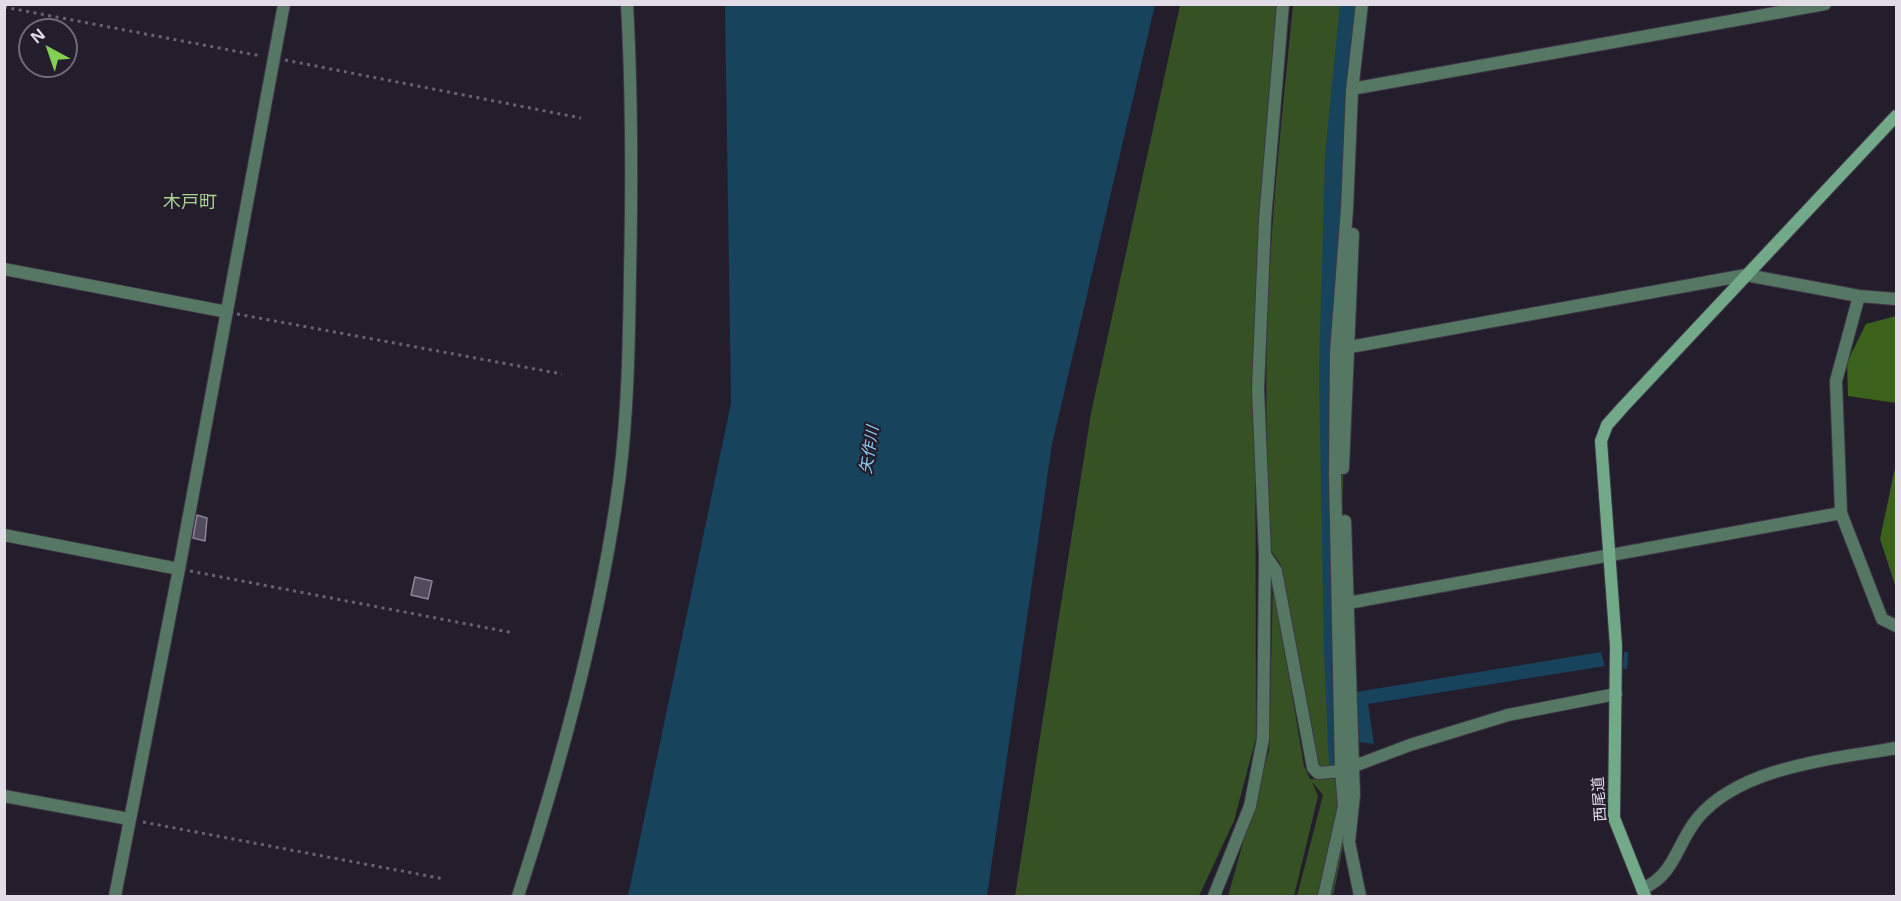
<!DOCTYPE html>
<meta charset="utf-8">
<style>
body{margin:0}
#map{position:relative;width:1901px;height:901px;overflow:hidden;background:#241d2c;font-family:"Open Sans",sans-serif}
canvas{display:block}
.frame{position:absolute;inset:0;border:6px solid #e1dce6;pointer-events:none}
.north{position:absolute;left:18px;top:18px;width:60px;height:60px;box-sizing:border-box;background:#241d2c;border:2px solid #706976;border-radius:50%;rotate:320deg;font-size:16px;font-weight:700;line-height:24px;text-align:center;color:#e1dce6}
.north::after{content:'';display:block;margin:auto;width:21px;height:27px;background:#81d051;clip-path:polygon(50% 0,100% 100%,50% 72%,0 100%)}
</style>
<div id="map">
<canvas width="1901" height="901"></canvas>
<div class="frame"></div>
<div class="north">N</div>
</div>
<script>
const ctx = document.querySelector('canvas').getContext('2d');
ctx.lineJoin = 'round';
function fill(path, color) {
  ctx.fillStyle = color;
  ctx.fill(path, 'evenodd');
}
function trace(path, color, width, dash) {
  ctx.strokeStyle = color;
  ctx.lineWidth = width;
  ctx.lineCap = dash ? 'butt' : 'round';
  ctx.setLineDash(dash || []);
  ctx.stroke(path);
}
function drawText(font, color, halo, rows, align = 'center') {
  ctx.font = font + ' "Open Sans","Noto Sans JP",sans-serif';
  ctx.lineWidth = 4.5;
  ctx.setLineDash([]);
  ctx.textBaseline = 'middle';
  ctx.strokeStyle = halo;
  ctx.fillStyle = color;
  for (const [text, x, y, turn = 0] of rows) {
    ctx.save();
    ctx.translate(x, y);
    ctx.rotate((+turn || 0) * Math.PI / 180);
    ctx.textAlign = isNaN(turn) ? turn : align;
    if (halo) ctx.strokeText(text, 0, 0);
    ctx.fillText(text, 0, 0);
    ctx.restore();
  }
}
fill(new Path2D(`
 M1180,5H1278L1255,315L1256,738L1234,821L1199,896H1015L1091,413Z
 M1293,5H1364L1354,88L1346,347L1342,536L1349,762L1343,767H1321L1315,761L1280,563L1269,548C1267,459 1264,369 1269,280C1274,187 1284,96 1293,5Z
 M1273,580L1304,766L1310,779H1348L1351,807L1333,896H1297L1323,795L1312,782L1318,796L1294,896H1228L1269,750Z`), '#365123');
fill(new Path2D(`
 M1896,316V403L1848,396L1847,362L1866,324Z
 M1896,463V588L1880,539Z`), '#3a621b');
fill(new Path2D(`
 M725,5H1155L1052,444L987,896H628L731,403Z
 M1340,5H1354L1336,288L1339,765H1329L1324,654L1319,373L1325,155Z
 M1601,652L1605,666L1368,704L1374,744L1359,742L1356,692Z`), '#17435d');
trace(new Path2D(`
 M1625,667L1626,654`), '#17435d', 4.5);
const building = new Path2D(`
 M197,515L207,518L205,541L193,538Z
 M415,577L432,581L428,599L411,595Z`);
fill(building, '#534b5c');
trace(building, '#8c8496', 1.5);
const street = new Path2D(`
 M1357,88L1825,4
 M4,269L227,312
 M1859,296L1836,381L1841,513L1882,619L1896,626
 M1350,347L1746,275L1859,296L1896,299
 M1343,468L1353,234
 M1345,521L1354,795L1349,842L1360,896
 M4,535L179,569
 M1265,555L1276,571L1313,768L1318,773L1341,771L1410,745L1508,715L1616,694
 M1348,603L1841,513
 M4,796L129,819
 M1642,889C1675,875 1676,845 1697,819C1740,766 1834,759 1896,748
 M115,896L179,569L284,4
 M518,896C562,761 600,622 619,482C628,413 629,342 630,273C632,183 632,94 627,4
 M1214,896L1250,806L1263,739L1265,555L1258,389L1265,220L1283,4
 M1324,896L1344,806L1341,771L1335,474L1336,353L1347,209L1352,91L1362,4`);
const secondary = new Path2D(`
 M1645,896L1614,818L1616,646L1601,441L1607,425L1623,407L1896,116`);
trace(street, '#3e3846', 14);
trace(secondary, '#3e3846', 14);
trace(new Path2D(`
 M4,7L261,56
 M285,60L581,118
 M237,314L562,374
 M190,571L514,633
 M143,822L444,879`), '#69626f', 3, [3, 4.5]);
trace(street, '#567763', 12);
trace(secondary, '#72a989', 12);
drawText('15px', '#e1dce6', '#241d2c', [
 ["西尾道",1600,799,-94]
]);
drawText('italic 16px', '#8ecaf2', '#241d2c', [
 ["矢作川",870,450,-81]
]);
drawText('18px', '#a8d392', '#241d2c', [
 ["木戸町",190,203]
]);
</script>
